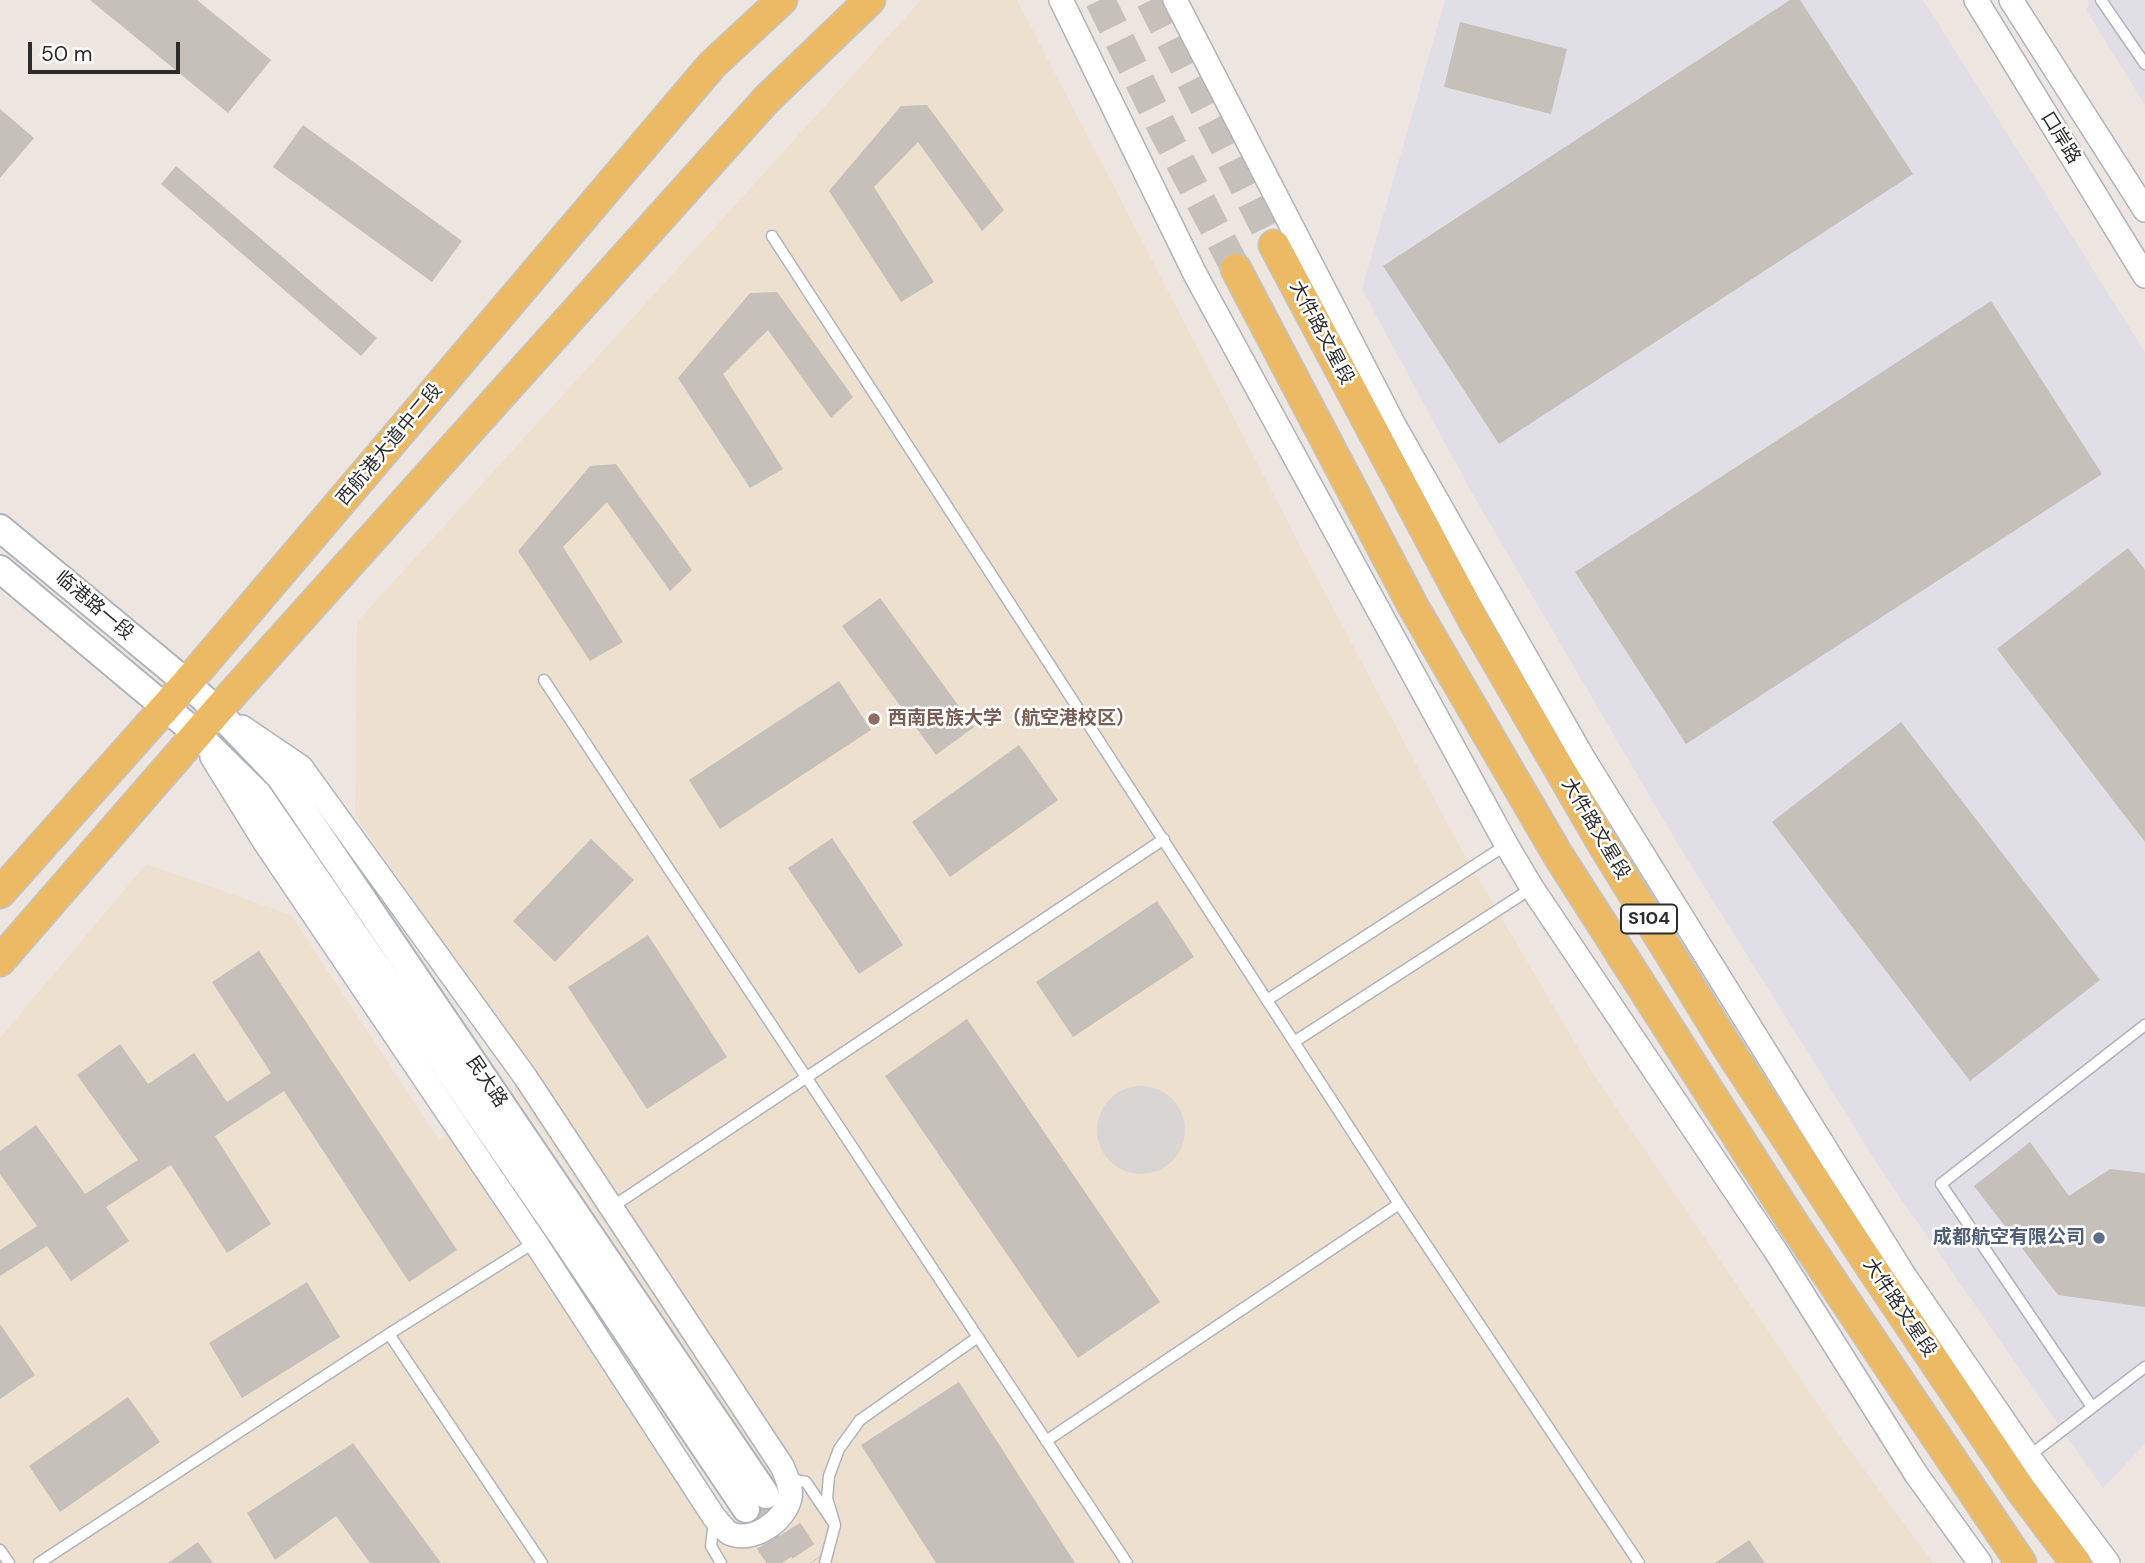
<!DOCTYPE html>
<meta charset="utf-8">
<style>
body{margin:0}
#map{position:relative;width:2145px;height:1563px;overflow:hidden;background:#ede5df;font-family:"DM Sans",sans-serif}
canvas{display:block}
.scale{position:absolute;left:28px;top:42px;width:152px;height:32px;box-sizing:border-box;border:4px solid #2c2c2c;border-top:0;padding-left:9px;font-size:21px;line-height:24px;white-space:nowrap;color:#2c2c2c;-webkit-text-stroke:5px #fff;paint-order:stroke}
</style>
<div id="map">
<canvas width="2145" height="1563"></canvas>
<div class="scale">50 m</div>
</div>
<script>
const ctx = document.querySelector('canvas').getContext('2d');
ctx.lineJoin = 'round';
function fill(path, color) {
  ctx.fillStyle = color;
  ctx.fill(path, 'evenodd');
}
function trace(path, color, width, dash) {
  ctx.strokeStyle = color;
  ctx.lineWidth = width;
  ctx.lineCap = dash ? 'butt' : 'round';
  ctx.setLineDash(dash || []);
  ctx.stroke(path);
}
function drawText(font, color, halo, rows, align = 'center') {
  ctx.font = font + ' "DM Sans","Noto Sans SC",sans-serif';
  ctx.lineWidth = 5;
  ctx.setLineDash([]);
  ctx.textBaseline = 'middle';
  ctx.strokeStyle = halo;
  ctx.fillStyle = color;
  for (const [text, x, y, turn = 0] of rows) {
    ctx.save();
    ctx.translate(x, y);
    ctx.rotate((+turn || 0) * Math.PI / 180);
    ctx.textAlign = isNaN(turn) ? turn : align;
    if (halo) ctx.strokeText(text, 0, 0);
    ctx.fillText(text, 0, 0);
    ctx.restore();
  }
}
fill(new Path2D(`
 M1445,0H1923L2145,352V1444L2103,1488L1885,1176L1682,851L1472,493L1362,289Z
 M2089,0H2145V105L2087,11Z`), '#e0dfe6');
fill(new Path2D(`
 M921,0H1017L1318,580L1460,847L1592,1072L1838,1434L1933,1563H0V1038L146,864L291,915L439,1140L475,1115L730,1519L776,1488L514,1088L533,1074L355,815L357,622Z`), '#eee0cf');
fill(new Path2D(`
 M1097 1130a44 44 0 1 1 88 0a44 44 0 1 1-88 0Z`), '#d9d5d2');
fill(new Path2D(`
 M90,0H197L271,60L228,113Z
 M1790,0H1800L1913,174L1499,444L1383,266Z
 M1460,22L1567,49L1551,114L1444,87Z
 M927,105L1004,210L982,231L918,142L874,187L934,282L901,302L829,191L901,106Z
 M0,109L34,138L0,178Z
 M303,125L462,241L432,282L273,167Z
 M176,166L377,338L361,356L161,184Z
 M777,292L853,397L831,418L768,330L723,374L783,469L750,488L678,378L750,293Z
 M1991,301L2102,474L1686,744L1575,572Z
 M616,464L692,570L670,591L607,502L563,547L623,642L590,661L518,551L590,466Z
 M2128,548L2145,570V842L1997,649Z
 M880,598L974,727L936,755L842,626Z
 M839,681L871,730L720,829L689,780Z
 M1901,722L2100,980L1970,1081L1772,822Z
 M1019,745L1058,800L950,877L912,822Z
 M832,838L903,945L859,974L788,868Z
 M591,839L634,880L555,962L513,921Z
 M1157,901L1194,957L1073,1037L1036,982Z
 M648,935L727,1057L647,1109L568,987Z
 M259,951L457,1250L409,1282L284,1091L215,1136L271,1224L227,1253L171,1165L106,1207L129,1241L71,1281L47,1246L0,1276V1250L37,1226L0,1174V1151L36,1125L85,1194L138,1160L77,1075L120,1044L148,1084L194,1053L227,1102L271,1073L212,982Z
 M967,1019L1160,1302L1078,1358L885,1076Z
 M2030,1142L2069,1196L2110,1169L2145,1173V1307L2058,1295L1974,1186Z
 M307,1282L340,1337L242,1398L209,1343Z
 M0,1324L35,1375L0,1399Z
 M959,1382L1075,1563H936L861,1445Z
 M128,1397L160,1442L60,1512L29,1466Z
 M353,1443L441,1563H370L336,1516L275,1560L247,1513Z
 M1749,1540L1765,1563H1715Z
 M198,1542L213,1563H168Z`), '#c6c0ba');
trace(new Path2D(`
 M768,1497L811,1563
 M746,1509L782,1563`), '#c6c0bb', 26, [26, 13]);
trace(new Path2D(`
 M1100,0L1164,131L1236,269
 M1151,0L1274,245`), '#c6c0bb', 30, [30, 15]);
const service = new Path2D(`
 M2101,0L2145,64
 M772,236L1399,1204L1639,1563
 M544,680L1127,1563
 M1267,1000L1506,845
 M1294,1042L1532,888
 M612,1207L1164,839
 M389,1334L542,1563
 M2092,1407L1941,1184L2145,1025
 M1046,1441L1399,1204
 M2029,1456L2145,1367
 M790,1479L806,1482L835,1525L825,1563
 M714,1521L711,1546L721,1563
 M835,1525L827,1498L829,1476L839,1449L860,1420L978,1337
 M0,1550L9,1563
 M39,1563L389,1334L535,1242`);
const tertiary = new Path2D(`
 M1061,0L1195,274L1506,844L1532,888L1777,1253L1916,1474L1980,1563
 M1175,0L1394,425L1582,756L1904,1275L2028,1456L2108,1563
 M1976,0L2145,276
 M2011,0L2145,210
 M212,757L264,841L535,1242L714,1517C719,1522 723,1529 729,1533C752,1544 785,1521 790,1498C792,1487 786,1476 782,1466L526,1078L301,767L242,727`);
const secondary = new Path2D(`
 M0,528L187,683L217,711L280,777L766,1495
 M0,569L197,734L258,794L561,1234L746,1509`);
const primary = new Path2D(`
 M1274,245L1476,625L1601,841L1726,1045L1871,1267L2021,1490L2076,1563
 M1236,269L1413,606L1558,855L1793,1223L2021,1563
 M0,893L187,683L712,65L782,0
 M0,961L217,711L767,99L870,0`);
trace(service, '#afb3bc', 13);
trace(tertiary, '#afb3bc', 26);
trace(secondary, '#afb3bc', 30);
trace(primary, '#c4c4c4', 33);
trace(service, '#fff', 10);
trace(tertiary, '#fff', 23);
trace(secondary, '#fff', 26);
trace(primary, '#ecba65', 30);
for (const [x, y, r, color] of [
 [874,719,7,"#8d6e63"],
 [2099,1238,7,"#5c6f8a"]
]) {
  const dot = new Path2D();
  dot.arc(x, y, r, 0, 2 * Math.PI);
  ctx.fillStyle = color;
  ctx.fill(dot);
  trace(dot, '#fff', 2.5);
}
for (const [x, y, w] of [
 [1649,919,56]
]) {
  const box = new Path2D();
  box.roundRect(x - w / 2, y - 14.5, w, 29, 5);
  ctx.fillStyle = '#fff';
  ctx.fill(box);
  trace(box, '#2c2c2c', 2);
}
drawText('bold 18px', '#2c2c2c', null, [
 ["S104",1649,919]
]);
drawText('19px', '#2c2c2c', '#fff', [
 ["口岸路",2060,138,58],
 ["大件路文星段",1321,333,62],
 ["西航港大道中二段",390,445,-50],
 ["临港路一段",94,606,40],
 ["大件路文星段",1595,829,59],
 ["民大路",486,1082,56],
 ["大件路文星段",1899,1308,56]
]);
drawText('bold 19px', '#785e54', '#fff', [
 ["西南民族大学（航空港校区）",888,719]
], 'left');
drawText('bold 19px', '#4e5e75', '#fff', [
 ["成都航空有限公司",2085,1238]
], 'right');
</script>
